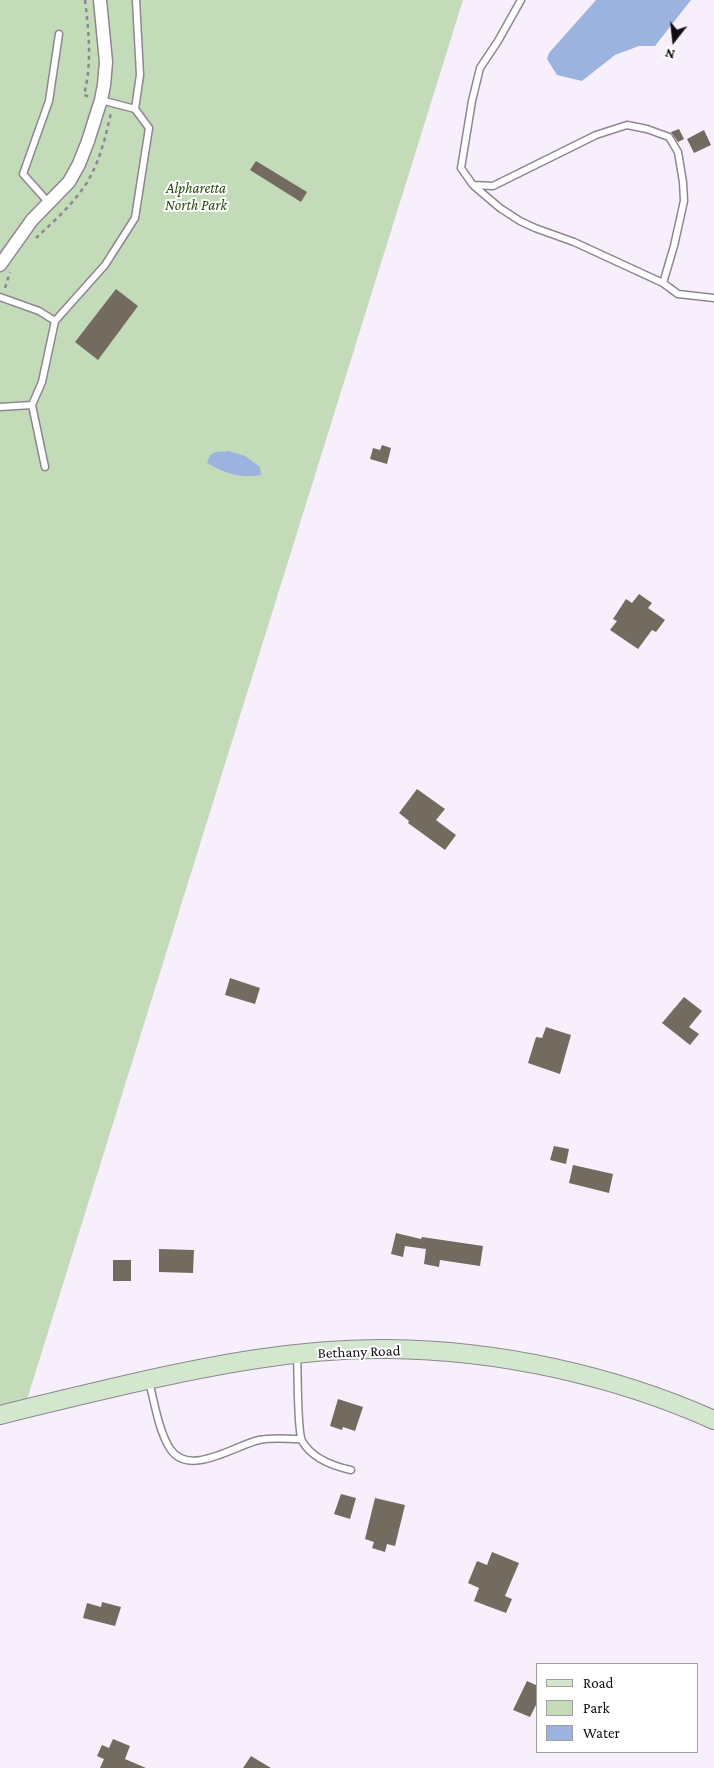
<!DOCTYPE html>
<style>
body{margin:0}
#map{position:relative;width:714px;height:1768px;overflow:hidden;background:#f8effc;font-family:"Crimson Pro",serif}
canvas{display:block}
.legend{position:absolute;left:536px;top:1663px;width:162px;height:90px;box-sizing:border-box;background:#fff;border:1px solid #a09fa0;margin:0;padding:6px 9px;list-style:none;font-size:15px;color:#110e12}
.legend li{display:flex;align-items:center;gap:10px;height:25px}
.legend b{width:25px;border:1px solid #a09fa0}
.north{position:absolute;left:649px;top:15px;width:50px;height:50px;-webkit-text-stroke:4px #fff;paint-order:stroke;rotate:196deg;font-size:14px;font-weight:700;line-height:20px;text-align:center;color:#110e12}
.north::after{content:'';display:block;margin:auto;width:18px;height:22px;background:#110e12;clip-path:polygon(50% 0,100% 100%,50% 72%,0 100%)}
</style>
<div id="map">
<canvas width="714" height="1768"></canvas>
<ul class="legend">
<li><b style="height:6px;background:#d2e7ce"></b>Road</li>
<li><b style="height:14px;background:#c4dbba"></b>Park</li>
<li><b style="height:14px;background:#9cb3e0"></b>Water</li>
</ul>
<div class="north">N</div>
</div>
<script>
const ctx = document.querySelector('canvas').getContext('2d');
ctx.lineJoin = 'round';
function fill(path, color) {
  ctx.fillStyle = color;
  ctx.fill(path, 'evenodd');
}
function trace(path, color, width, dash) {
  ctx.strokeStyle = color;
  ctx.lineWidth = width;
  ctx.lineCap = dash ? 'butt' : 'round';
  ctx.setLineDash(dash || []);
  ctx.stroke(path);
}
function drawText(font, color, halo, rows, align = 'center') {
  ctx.font = font + ' "Crimson Pro",serif';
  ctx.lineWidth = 4;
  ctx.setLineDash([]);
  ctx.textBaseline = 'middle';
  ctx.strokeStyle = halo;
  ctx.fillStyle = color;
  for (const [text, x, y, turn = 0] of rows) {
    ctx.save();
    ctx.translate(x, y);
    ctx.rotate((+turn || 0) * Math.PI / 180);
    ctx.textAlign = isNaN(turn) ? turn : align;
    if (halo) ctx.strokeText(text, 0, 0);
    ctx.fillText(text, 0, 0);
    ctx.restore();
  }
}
fill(new Path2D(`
 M0,0H463L25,1406L0,1416Z`), '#c4dbba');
fill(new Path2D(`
 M596,0H691L655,46H639L615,55L582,81L557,75L547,59L549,53Z
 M229,451L245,456L260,467L261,475C241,479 224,473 207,463L210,455L216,452Z`), '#9cb3e0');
fill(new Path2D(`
 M679,129L684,139L678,142L671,132Z
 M704,130L711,145L694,153L687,139Z
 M256,161L307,192L301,202L250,170Z
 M116,289L138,306L98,360L75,342Z
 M382,445L391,448L387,464L370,459L373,448L380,450Z
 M639,594L652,603L648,608L665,620L656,632L652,630L638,649L610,630L617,621L613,619L626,599L632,603Z
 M417,789L445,809L436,820L456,835L445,850L408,823L409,821L399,813Z
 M230,978L260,988L255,1004L225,995Z
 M684,997L702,1011L689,1027L699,1034L690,1045L662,1023Z
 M546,1027L571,1035L560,1074L528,1063L536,1037L542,1038Z
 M554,1146L569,1149L566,1164L550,1160Z
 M573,1165L613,1174L609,1193L569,1183Z
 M396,1233L421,1239L422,1237L483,1246L480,1266L440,1260L439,1267L424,1264L426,1249L405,1246L403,1257L391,1254Z
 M159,1249L194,1250L193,1273L159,1272Z
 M113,1260H131V1281H113Z
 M338,1399L363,1407L355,1431L343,1427L342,1430L330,1426Z
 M341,1494L356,1498L350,1519L334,1514Z
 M375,1498L405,1505L395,1546L387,1544L385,1552L372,1548L374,1542L365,1539Z
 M492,1552L519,1563L505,1596L512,1599L506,1613L474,1601L479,1588L468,1583L477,1561L487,1565Z
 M102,1602L121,1607L115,1626L83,1618L87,1603L101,1607Z
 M527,1681L538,1686V1701L530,1717L513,1710Z
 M113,1739L130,1746L125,1759L146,1768H100L104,1759L97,1756L102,1745L109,1748Z
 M251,1756L271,1768H243Z`), '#736b60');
const lane = new Path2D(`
 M521,0L498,41L480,68L472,101L461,168L473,185L493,186L596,135L627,125L647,129L669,137L678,152L683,182L684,201L674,246L663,283L678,294L714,298
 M135,109L140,75L136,0
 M474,186L500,208L520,221L535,228L574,242L663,283
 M49,203L23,174L49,101L59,34
 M0,297L39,311L55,321
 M0,407L32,405
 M45,467L32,405L42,382L55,321L105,265L135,218L149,128L135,109L101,100
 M297,1355C298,1371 297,1430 302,1441C312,1458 332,1466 351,1470
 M149,1381C154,1401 159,1433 171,1450C190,1477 236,1445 259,1440C272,1437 288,1439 301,1439`);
const street = new Path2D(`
 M0,265L32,220L69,182L79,164L88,141L101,100L104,85L106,62L100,0`);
const secondary = new Path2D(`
 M0,1415C43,1404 86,1394 129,1384C213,1365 300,1348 387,1349C498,1350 613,1375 714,1420`);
trace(lane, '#8e8692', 9);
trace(street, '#8e8692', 15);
trace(secondary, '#8e8692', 20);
trace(new Path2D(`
 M85,0C89,33 92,63 84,95L90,97
 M36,238C52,223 71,206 84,187C99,165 105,139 111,113
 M5,288L10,272`), '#8d868f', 2.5, [4, 4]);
trace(lane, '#fff', 6);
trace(street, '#fff', 12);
trace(secondary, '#d2e7ce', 18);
drawText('italic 15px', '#254b0b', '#fff', [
 ["Alpharetta",196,188],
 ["North Park",196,205]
]);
drawText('15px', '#110e12', '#fff', [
 ["Bethany Road",359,1352,-2]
]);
</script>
